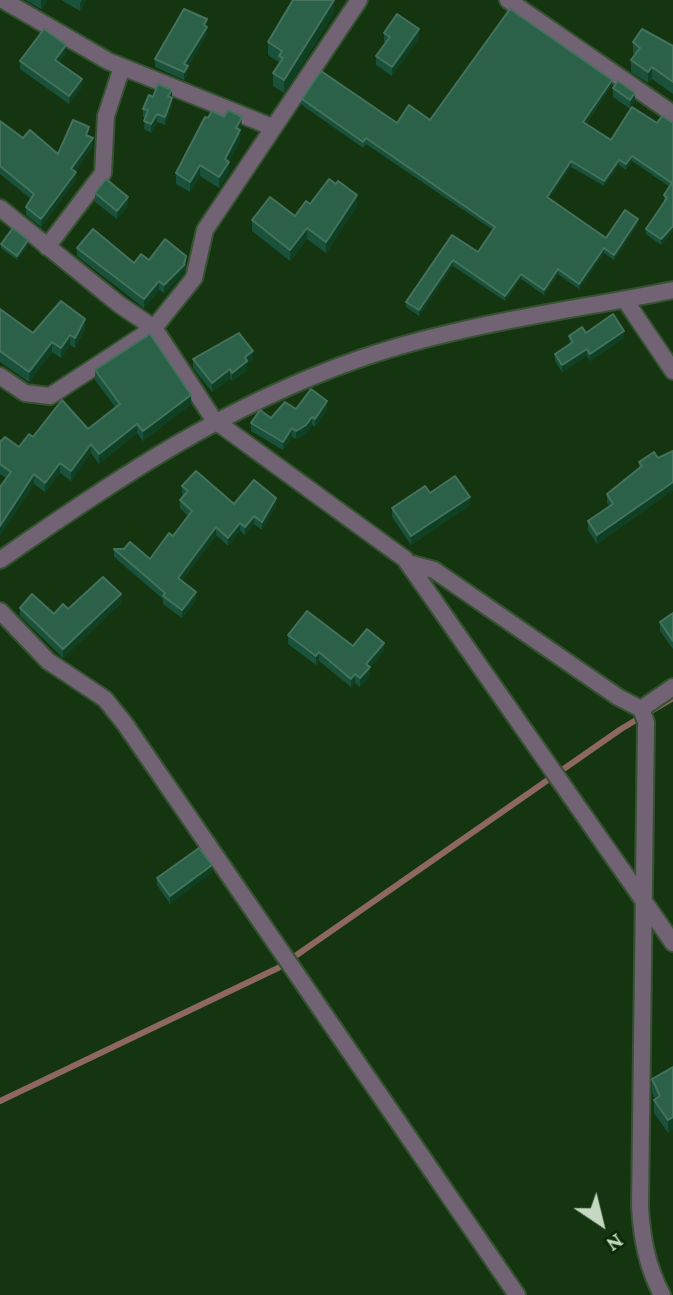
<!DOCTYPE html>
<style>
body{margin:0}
#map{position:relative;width:673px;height:1295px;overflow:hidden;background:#153511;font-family:"Crimson Pro",serif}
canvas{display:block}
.north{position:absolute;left:561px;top:1183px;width:80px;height:80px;-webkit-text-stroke:6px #0a2b06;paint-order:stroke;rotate:145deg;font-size:22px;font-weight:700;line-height:32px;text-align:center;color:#c5d8c2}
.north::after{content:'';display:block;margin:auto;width:28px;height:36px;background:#c5d8c2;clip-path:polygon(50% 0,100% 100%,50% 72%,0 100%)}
</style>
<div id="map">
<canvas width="673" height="1295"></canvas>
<div class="north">N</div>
</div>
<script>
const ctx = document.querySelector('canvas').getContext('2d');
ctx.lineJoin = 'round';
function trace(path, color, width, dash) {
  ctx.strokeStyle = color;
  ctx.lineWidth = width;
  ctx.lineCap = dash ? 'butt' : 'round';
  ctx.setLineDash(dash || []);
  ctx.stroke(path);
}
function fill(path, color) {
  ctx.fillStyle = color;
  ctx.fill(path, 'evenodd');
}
trace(new Path2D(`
 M0,1101L278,968L621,729L673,698`), '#8e6761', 6);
const minor = new Path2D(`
 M3,0L108,61L272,127
 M508,0L673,114
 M0,208L120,305L154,328L214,420L405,559L673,943
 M47,247L103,173L106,116L122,67
 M625,300L673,371
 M0,376L25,393L50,396L154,328L194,278L205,230L359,0
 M0,560C116,479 224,406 359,359C459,324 569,311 673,290
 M408,563L434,570L618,697L641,709L646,722L640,1207C642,1239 647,1266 662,1295
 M641,709L673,687`);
const tertiary = new Path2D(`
 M0,611L48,661L105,699L125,724L517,1295`);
trace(minor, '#355231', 20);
trace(tertiary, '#355231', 20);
trace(minor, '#716274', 16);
trace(tertiary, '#716274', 16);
fill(new Path2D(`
 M25,0H47L41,9Z
 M61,0H86L80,11Z
 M334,13L284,93L273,86V73L279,62L268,55V42Z
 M207,19V34L188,67V74L184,80L155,67V59Z
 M384,33L419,38L392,76L376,65V56L386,42H384Z
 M633,42L673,46V94L652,79L648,83L631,72V60L635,55L633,54Z
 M66,53L59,63L82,87L69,104L20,69V61Z
 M612,85L586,124L611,140L657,123H673V231L661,245L646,234V229L665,202L664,201V195L670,187L632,161L626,170L619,165L604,186L571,167L549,198L606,238L638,224L614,260L604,253L579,289L558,274L544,295L521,279L505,301L453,266L419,316L406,307V302L452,235L478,252L493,230L366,144L363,148L302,105V99L397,123L430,120Z
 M613,88L635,101L630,109L613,97Z
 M172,90V106L165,125L157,122L151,133L144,129L145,118L143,117V109L153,97Z
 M0,121L23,138L58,154L89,136L93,146L75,172L76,180L41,227L26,215V207L31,199L0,174Z
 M242,128L240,131V141L229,161V172L219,188L200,176L190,192L176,184V173Z
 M95,193L128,206L117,219L95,202Z
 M310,204L357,206L326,253L307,239L290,261L252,231V220L295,216Z
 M1,244L28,245L17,260L1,248Z
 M77,248L134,263L149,260L186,264L184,273L164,293L159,290L144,308L77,256Z
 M0,309L33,333L85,329L75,348L70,345L61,358L52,352L29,382L0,362Z
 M586,333L624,338L590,361L587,356L562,372L555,361V354L570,344L569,336Z
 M193,359L253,360L247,364V370L232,381L230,378L212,392L193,368Z
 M95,370L191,404L143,441L137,433L99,464L91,453L71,481L60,473L45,492L34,484L0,535V486L6,478L0,474V442L19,447L33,437L88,429L115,407L95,380Z
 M296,409L327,410L315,427L312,425L306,434L296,439L292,437L283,450L251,431V423L271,418Z
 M673,451V490L597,544L588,530V521L609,506L607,503V494L639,468V462L658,458Z
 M182,486L234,504L276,506L262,530L254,524L245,535L240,531L228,546L216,535L182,581L196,600L182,618L163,604V599L114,557V549L150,559L173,536L188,516L180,508V500L184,496L182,494Z
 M430,493L470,505L411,545L392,517V508Z
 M121,603L63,658L20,616V608L54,614L68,609Z
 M673,613V649L660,631V622Z
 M288,635L353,646L384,651L370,668V675L360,687L355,683L351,687L319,661L316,665L288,644Z
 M212,872L170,904L157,885V878Z
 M673,1067V1129L668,1133L654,1113V1100L655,1099L652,1092V1079Z`), '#19513a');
fill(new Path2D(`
 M42,0H47L41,9V1Z
 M82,0H86L80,11V3Z
 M334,0V13L284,93V80Z
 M207,19V34L188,67V74L184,80V64Z
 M419,29V38L392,76V67Z
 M66,45V53L55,68V60Z
 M652,67V79L648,83V72Z
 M82,79V87L69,104V96Z
 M612,80V85L583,128V122Z
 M172,90V106L165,125V117L168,96Z
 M635,93V101L630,109V100Z
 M157,114V122L151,133V124Z
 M242,117L240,141L227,165L229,162V172L219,188V177L225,159L236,128Z
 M93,138V146L71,177V169Z
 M632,156V161L626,170V164Z
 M619,160V165L604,186V181Z
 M571,161V167L547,202V197Z
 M200,165V176L190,192V182Z
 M76,172V180L41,227V219Z
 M357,195V206L326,253V242Z
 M128,197V206L117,219V211Z
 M638,219V224L614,260V255Z
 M673,226V231L661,245V239Z
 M307,228V239L290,261V250Z
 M28,240V245L17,260V256Z
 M604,248V253L579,289V284Z
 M186,256L184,273L164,293V285Z
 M453,260V266L419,316V310Z
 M558,269V274L544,295V290Z
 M521,274V279L505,301V296Z
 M159,281V290L144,308V299Z
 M85,319V329L75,348V338Z
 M624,331V338L590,361V354Z
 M70,335V345L61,358V348Z
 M52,342V352L29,382V372Z
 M587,349V356L562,372V365Z
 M253,351V360L247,364V370L232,381V373L245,357Z
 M230,369V378L212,392V383Z
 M191,395V404L143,441V431Z
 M327,401V410L315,427V419Z
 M312,417V425L306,434L296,439V431Z
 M137,424V433L99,464V454Z
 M292,428V437L283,450V442Z
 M91,444V453L71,481V471Z
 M60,463V473L45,492V483Z
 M34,474V484L0,535V526Z
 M673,482V490L597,544V535Z
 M470,497V505L411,545V536Z
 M276,498V506L262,530V522Z
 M254,516V524L245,535V527Z
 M240,523V531L228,546V538Z
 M216,527V535L178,586V578Z
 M196,592V600L182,618V610Z
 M121,594V603L63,658V649Z
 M384,643V651L370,668V675L360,687V678L366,664Z
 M319,652V661L316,665V656Z
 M355,674V683L351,687V679Z
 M212,865V872L170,904V896Z
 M673,1117V1129L668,1133V1120Z`), '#104024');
const building = new Path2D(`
 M293,0H334L284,80L273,73L283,58L279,56L282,51L268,42Z
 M184,9L207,19L204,25L207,27L184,64L188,66L184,72L155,59Z
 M510,9L612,80L583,122L611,140L632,107L657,123L662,116L673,123V226L661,239L646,229L667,198L664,195L672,183L632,156L626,164L619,160L604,181L571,161L547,197L606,238L625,210L638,219L614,255L604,248L579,284L558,269L544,290L521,274L505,296L453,260L419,310L406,302L452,235L478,252L495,227L366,138L363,142L302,99L321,71L397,123L409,105L430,120Z
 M397,14L419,29L392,67L376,56L390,37L384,33Z
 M44,29L66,45L55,60L82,79L69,96L20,61Z
 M642,29L673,46V82L652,67L648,72L631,60L640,48L633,42Z
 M618,81L635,93L630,100L613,88Z
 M158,84L172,90L168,96L172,98L165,117L157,114L151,124L144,121L148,110L143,109L149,95L153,97Z
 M228,110L242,117L236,128L240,130L225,159L229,162L219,177L200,165L190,182L176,173L205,117L208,118L212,111L224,117Z
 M73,120L89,127L86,135L93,138L71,169L76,172L41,219L26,207L34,194L0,166V121L23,138L30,130L58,154Z
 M106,179L128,197L117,211L95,193Z
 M329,179L336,184L338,181L357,195L326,242L307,228L290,250L252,220L270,197L295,216L306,201L310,204Z
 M13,228L28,240L17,256L1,244Z
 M93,229L134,263L141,254L149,260L165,239L186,256L184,265L164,285L159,281L144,299L77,248Z
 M61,301L85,319L75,338L70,335L61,348L52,342L29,372L0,351V309L33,333Z
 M613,314L624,331L590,354L587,349L562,365L555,354L573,342L569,336L582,327L586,333Z
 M239,333L253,351L245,357L247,361L232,373L230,369L212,383L193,359Z
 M150,334L191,395L143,431L137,424L99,454L91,444L71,471L60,463L45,483L34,474L0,526V487L11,472L0,464V442L5,437L19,447L29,434L33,437L62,400L88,429L120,404L95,370Z
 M311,389L327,401L315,419L312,417L306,425L296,431L292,428L283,442L251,423L260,410L271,418L285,402L296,409Z
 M673,451V482L597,535L588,521L613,504L607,494L642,466L639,462L654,452L658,458Z
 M196,471L234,504L254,480L276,498L262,522L254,516L245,527L240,523L228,538L216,527L178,578L196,592L182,610L163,596L165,593L114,549H124L130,542L150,559L169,533L173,536L192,511L180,500L188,491L182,486Z
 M455,476L470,497L411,536L392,508L425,486L430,493Z
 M103,577L121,594L63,649L20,608L32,594L54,614L63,604L68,609Z
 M307,611L353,646L367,629L384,643L366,664L370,667L360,678L355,674L351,679L319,652L316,656L288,635Z
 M673,613V641L660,622Z
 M199,848L212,865L170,896L157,878Z
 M673,1067V1117L668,1120L654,1100L660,1096L652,1079Z`);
fill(building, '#2b6049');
trace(building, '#44725c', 2);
</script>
